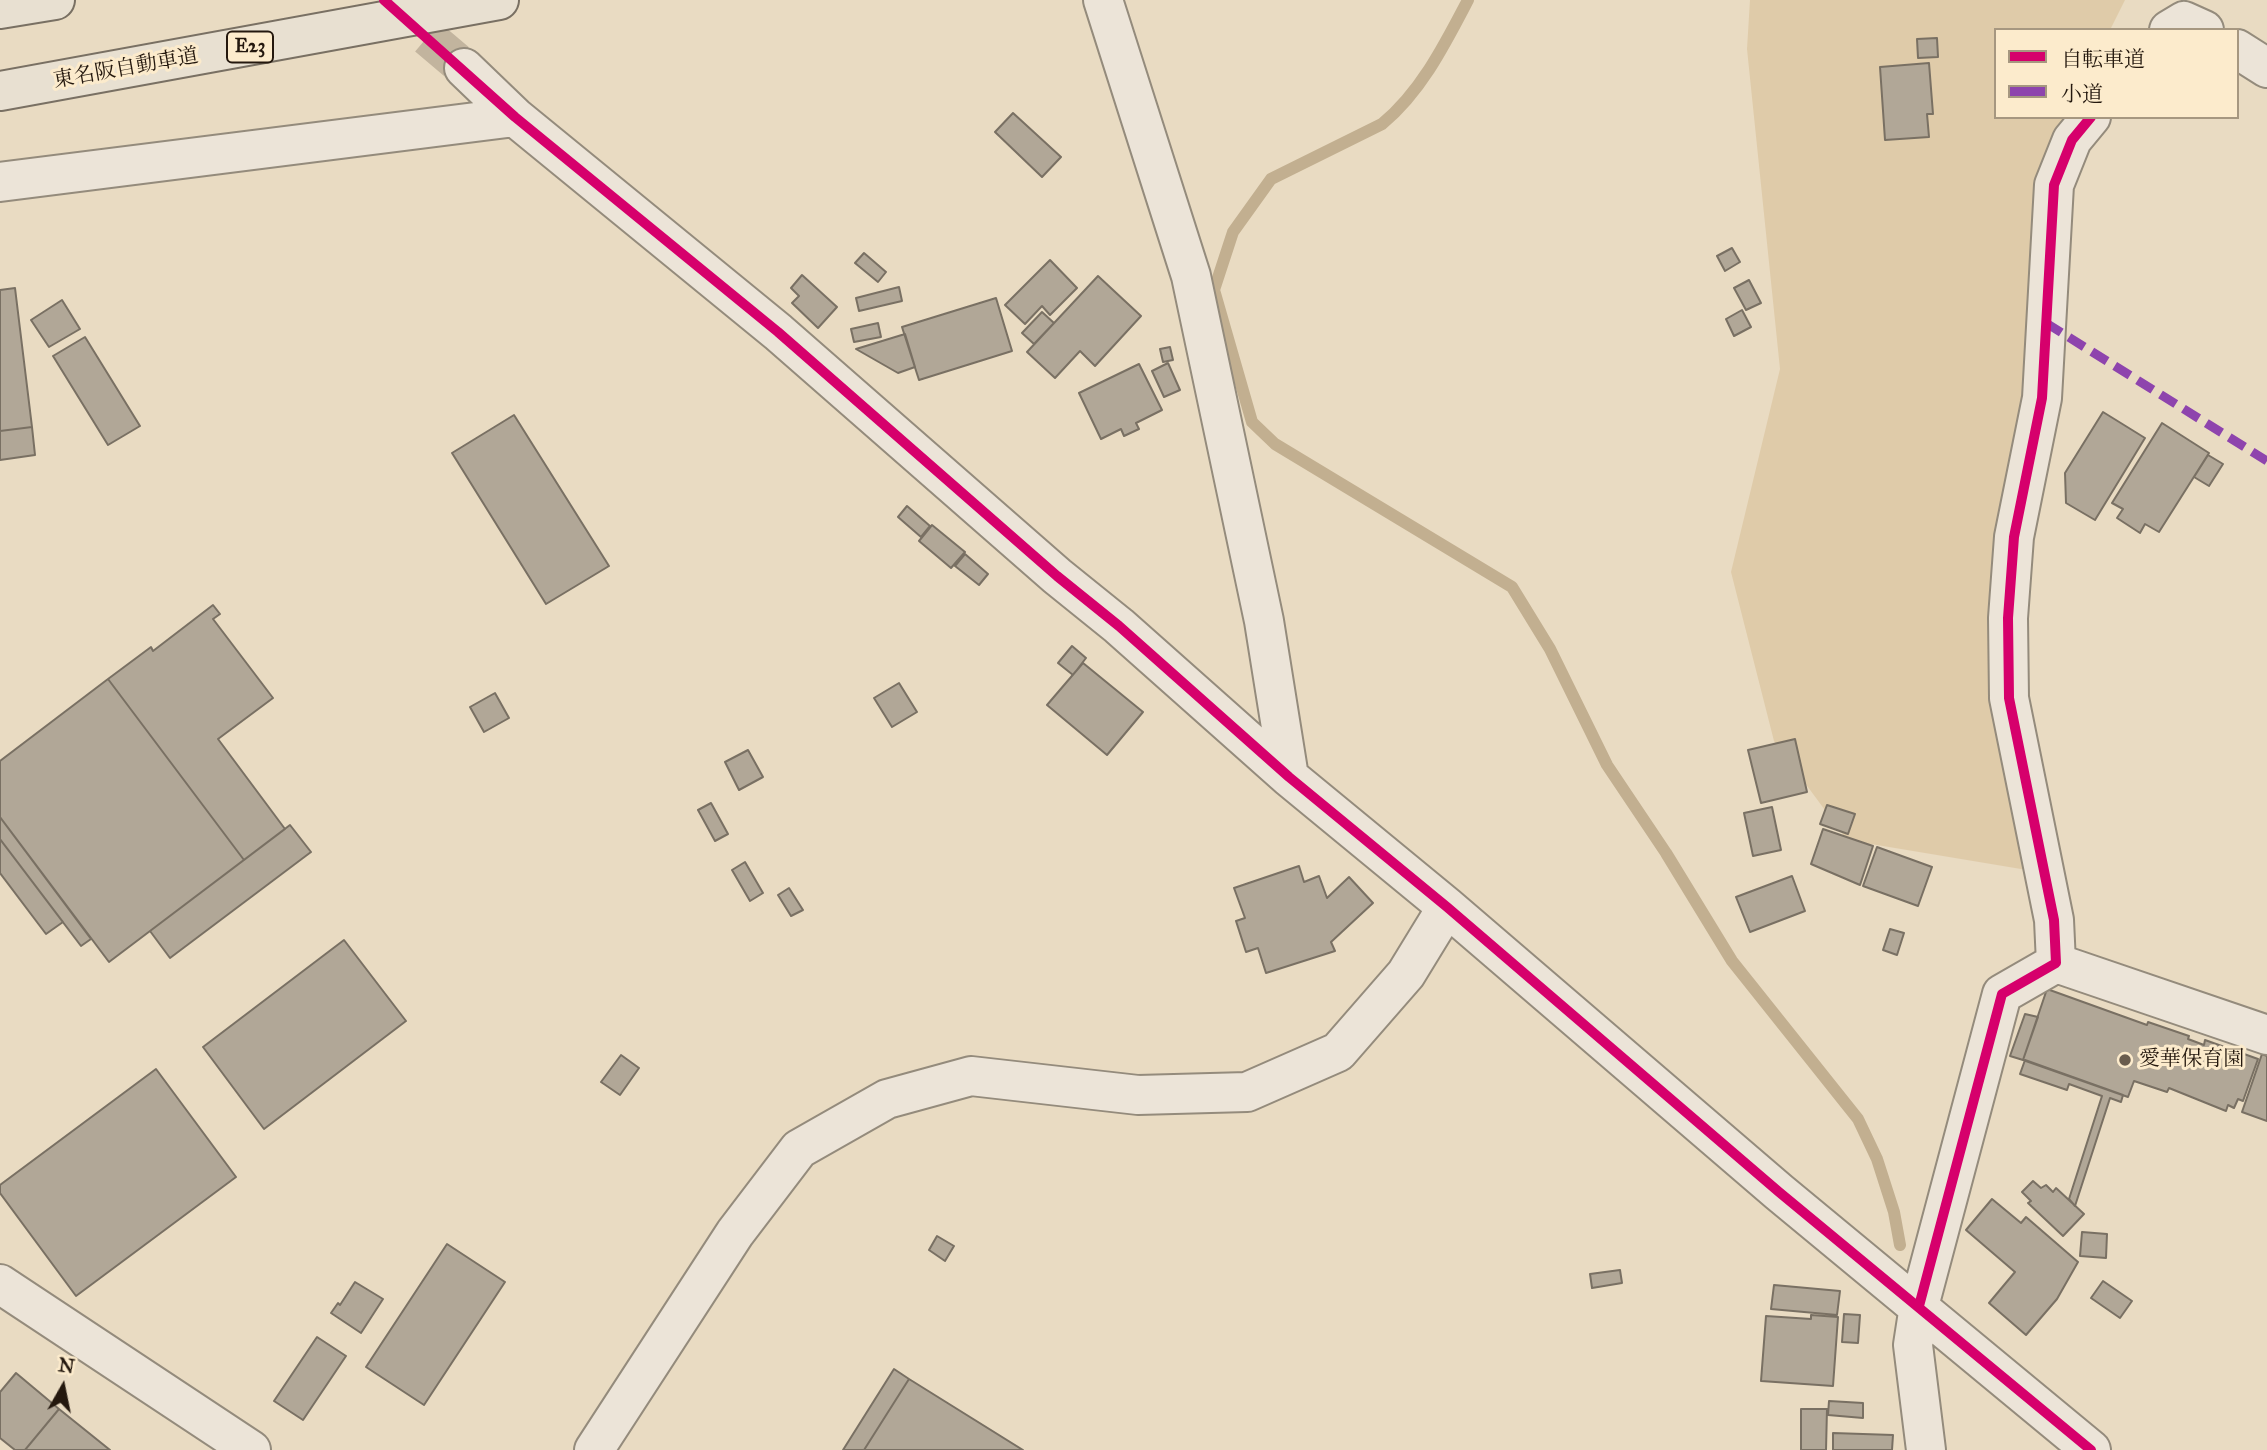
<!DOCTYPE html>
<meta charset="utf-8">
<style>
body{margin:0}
#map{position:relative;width:2267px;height:1450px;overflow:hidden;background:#e9dbc2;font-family:"IM FELL Great Primer","Noto Serif JP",serif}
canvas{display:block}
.legend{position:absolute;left:1994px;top:28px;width:245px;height:91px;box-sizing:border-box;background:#fcebcc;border:2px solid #a69780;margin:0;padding:9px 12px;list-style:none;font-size:21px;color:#24180e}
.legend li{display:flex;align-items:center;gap:14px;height:35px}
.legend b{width:35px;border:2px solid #a69780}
.north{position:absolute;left:28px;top:1352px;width:70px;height:70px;-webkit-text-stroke:5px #fcebcc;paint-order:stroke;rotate:9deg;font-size:19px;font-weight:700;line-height:28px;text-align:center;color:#24180e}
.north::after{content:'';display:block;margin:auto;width:24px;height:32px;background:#24180e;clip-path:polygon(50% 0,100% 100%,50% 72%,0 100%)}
</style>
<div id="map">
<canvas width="2267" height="1450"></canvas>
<ul class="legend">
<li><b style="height:9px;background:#d6006c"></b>自転車道</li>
<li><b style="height:9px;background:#8e44ad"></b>小道</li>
</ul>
<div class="north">N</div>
</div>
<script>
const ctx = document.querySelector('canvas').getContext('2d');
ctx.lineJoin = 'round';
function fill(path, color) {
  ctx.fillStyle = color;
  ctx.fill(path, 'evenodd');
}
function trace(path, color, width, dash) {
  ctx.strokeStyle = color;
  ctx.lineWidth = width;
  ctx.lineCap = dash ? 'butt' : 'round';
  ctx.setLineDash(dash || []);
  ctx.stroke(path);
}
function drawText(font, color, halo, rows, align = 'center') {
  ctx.font = font + ' "IM FELL Great Primer","Noto Serif JP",serif';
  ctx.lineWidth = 6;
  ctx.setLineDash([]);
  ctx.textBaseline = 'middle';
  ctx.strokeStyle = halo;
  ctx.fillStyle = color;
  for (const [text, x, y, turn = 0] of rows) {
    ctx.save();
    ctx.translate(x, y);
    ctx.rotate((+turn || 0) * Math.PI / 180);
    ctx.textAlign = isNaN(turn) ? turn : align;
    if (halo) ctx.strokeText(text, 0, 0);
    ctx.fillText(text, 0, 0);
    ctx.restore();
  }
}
fill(new Path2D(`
 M1750,0H2125L2110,30H1996V117H2065L2053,141L2017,665L2027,870L1847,840L1774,741L1731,572L1780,369L1747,49Z`), '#dfcba9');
trace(new Path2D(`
 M1468,0C1445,44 1421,92 1382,124L1271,179L1233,232L1214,290L1252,422L1275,444L1512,587L1550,649L1607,765L1666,853L1732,961L1858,1119L1877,1159L1894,1212L1900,1245`), '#c2af90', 12);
const building = new Path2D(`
 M1937,38L1938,57L1918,58L1917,39Z
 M1929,63L1933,114H1927L1929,137L1885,140L1880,67Z
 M1013,113L1061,157L1042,177L995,132Z
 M1732,248L1740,262L1725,271L1717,256Z
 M864,253L886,272L878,282L855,263Z
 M1050,260L1077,288L1050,315L1042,306L1025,324L1005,305Z
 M802,275L837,307L818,328L792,303L799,296L791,288Z
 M1098,276L1141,316L1095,366L1080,351L1055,378L1027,352Z
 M1749,280L1761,303L1746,310L1734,288Z
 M899,287L902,301L859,311L856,298Z
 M15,288L32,427L0,431V290Z
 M996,298L1012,351L919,380L902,327Z
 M62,300L80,329L49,347L31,320Z
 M1742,310L1751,327L1734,336L1726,319Z
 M1042,312L1054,323L1034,344L1022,333Z
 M878,323L881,337L854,342L851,329Z
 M905,334L915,367L898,373L856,349Z
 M85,337L140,426L108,445L53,356Z
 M1170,347L1173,360L1163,362L1160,349Z
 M1168,363L1180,390L1164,397L1152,371Z
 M1139,364L1162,410L1136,423L1139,429L1124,436L1121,429L1101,439L1079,393Z
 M2103,412L2145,438L2095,520L2066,503L2065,473Z
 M514,415L609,566L546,604L452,453Z
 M2162,423L2209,453L2159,532L2145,524L2140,533L2117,518L2123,509L2112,503Z
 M32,427L35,455L0,460V431Z
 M2208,455L2223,464L2209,486L2194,477Z
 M907,506L930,526L921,537L898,517Z
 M932,525L965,552L951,568L919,541Z
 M965,554L988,574L979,585L955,566Z
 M213,605L220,614L213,619L273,698L218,739L285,829L244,860L108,679L151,647L153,651Z
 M1072,646L1086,658L1073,675L1058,663Z
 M1083,663L1143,712L1107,755L1047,705Z
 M108,679L244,860L109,962L0,817V761Z
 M899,683L917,712L892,727L874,698Z
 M495,693L509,718L484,732L470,707Z
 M1795,739L1807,792L1761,803L1748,750Z
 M748,750L763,777L739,790L725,762Z
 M711,803L728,834L715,841L698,810Z
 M1827,805L1855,814L1848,834L1820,824Z
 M1772,807L1781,850L1753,856L1744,813Z
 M0,817L91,939L81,946L0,839Z
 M290,825L311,852L170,958L150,931Z
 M1823,829L1873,846L1860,885L1811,864Z
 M0,839L63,922L46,934L0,873Z
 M1877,847L1932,867L1918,906L1863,886Z
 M745,862L763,893L750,901L732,870Z
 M1299,866L1304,882L1319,876L1327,898L1349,877L1373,903L1331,942L1335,951L1266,973L1258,948L1246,952L1236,921L1245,918L1234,888Z
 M1792,876L1805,911L1750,932L1736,897Z
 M789,888L803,910L791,916L778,895Z
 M1890,929L1904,933L1897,955L1883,950Z
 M344,940L406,1021L264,1129L203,1047Z
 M2047,989L2147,1025L2148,1022L2189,1036L2188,1039L2204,1045L2205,1040L2258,1059L2243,1101L2238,1099L2234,1108L2228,1105L2226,1111L2169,1088L2167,1092L2134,1081L2128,1097L2023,1060Z
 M2025,1014L2038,1017L2023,1060L2010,1056Z
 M2262,1054L2267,1056V1121L2242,1112Z
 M621,1055L639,1068L620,1095L601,1082Z
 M2025,1060L2123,1095L2121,1102L2110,1098L2075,1206L2069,1199L2102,1096L2069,1084L2067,1090L2020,1074Z
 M156,1069L236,1177L76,1296L0,1193V1185Z
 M2033,1181L2041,1188L2046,1185L2053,1192L2056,1188L2084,1214L2063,1236L2028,1203L2031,1201L2022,1192Z
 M1992,1199L2021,1223L2026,1217L2078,1262L2057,1299L2026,1335L1989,1303L2015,1272L1966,1230Z
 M2082,1232L2107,1234L2106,1258L2080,1256Z
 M937,1236L954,1246L945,1261L929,1250Z
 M447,1244L505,1282L424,1405L366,1367Z
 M1620,1270L1622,1283L1592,1288L1590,1274Z
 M2103,1281L2132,1301L2120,1318L2091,1298Z
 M355,1282L383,1299L361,1333L331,1313L338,1303L340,1305Z
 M1774,1285L1840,1291L1837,1315L1771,1309Z
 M1844,1314L1860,1315L1858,1343L1842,1342Z
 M1811,1315L1838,1317L1833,1386L1761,1381L1766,1316L1811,1319Z
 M317,1337L346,1356L303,1420L274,1401Z
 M894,1369L909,1379L864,1450H843Z
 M16,1373L59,1409L25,1450H15L0,1438V1392Z
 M909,1379L1023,1450H864Z
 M1829,1401L1863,1403V1418L1828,1415Z
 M59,1409L110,1450H25Z
 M1801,1409H1827L1826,1450H1801Z
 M1833,1433L1893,1435L1892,1450H1833Z`);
fill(building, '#b1a797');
trace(building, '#797063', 2);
trace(new Path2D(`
 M384,0L464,68`), '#c2b49e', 38, [38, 19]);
const minor = new Path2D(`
 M1103,0L1191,276L1264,621L1289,777
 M2169,30L2184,21L2204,30
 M2237,49L2267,68
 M464,68L515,117L778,332L1057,576L1119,626L1289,777L1447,907L1779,1192L2091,1450
 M0,182L515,117
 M2056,963L2267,1035
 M0,1284L251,1450
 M594,1450L735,1233L799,1149L887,1099L971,1076L1138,1095L1247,1092L1338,1052L1406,974L1447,907
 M1926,1450L1913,1345L1919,1306L2002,994L2056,963L2054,920L2009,698L2008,618L2014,537L2042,398L2054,185L2072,140L2091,117`);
const highway = new Path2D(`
 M0,9L55,0
 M0,91L499,0`);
trace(minor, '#948b7c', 42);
trace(highway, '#797063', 42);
trace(minor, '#ece4d8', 38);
trace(highway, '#e8e0d1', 38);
trace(new Path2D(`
 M2046,323L2267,461`), '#8e44ad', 9, [18, 9]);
trace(new Path2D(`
 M384,0L515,117L778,332L1057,576L1119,626L1289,777L1447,907L1779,1192L2091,1450
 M1919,1306L2002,994L2056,963L2054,920L2009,698L2008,618L2014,537L2042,398L2054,185L2072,140L2091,117`), '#d6006c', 10);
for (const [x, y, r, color] of [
 [2125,1060,7,"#695c4d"]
]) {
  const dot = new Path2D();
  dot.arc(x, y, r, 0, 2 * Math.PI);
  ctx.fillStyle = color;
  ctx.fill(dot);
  trace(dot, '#fcebcc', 2.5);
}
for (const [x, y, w] of [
 [250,47,46]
]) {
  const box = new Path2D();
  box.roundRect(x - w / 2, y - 15.5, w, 31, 5);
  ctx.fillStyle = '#fcebcc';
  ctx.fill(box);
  trace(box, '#24180e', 2);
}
drawText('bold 19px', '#24180e', null, [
 ["E23",250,47]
]);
drawText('21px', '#24180e', '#fcebcc', [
 ["東名阪自動車道",126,69,-10]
]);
drawText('21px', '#24180e', '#fcebcc', [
 ["愛華保育園",2139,1060]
], 'left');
</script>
